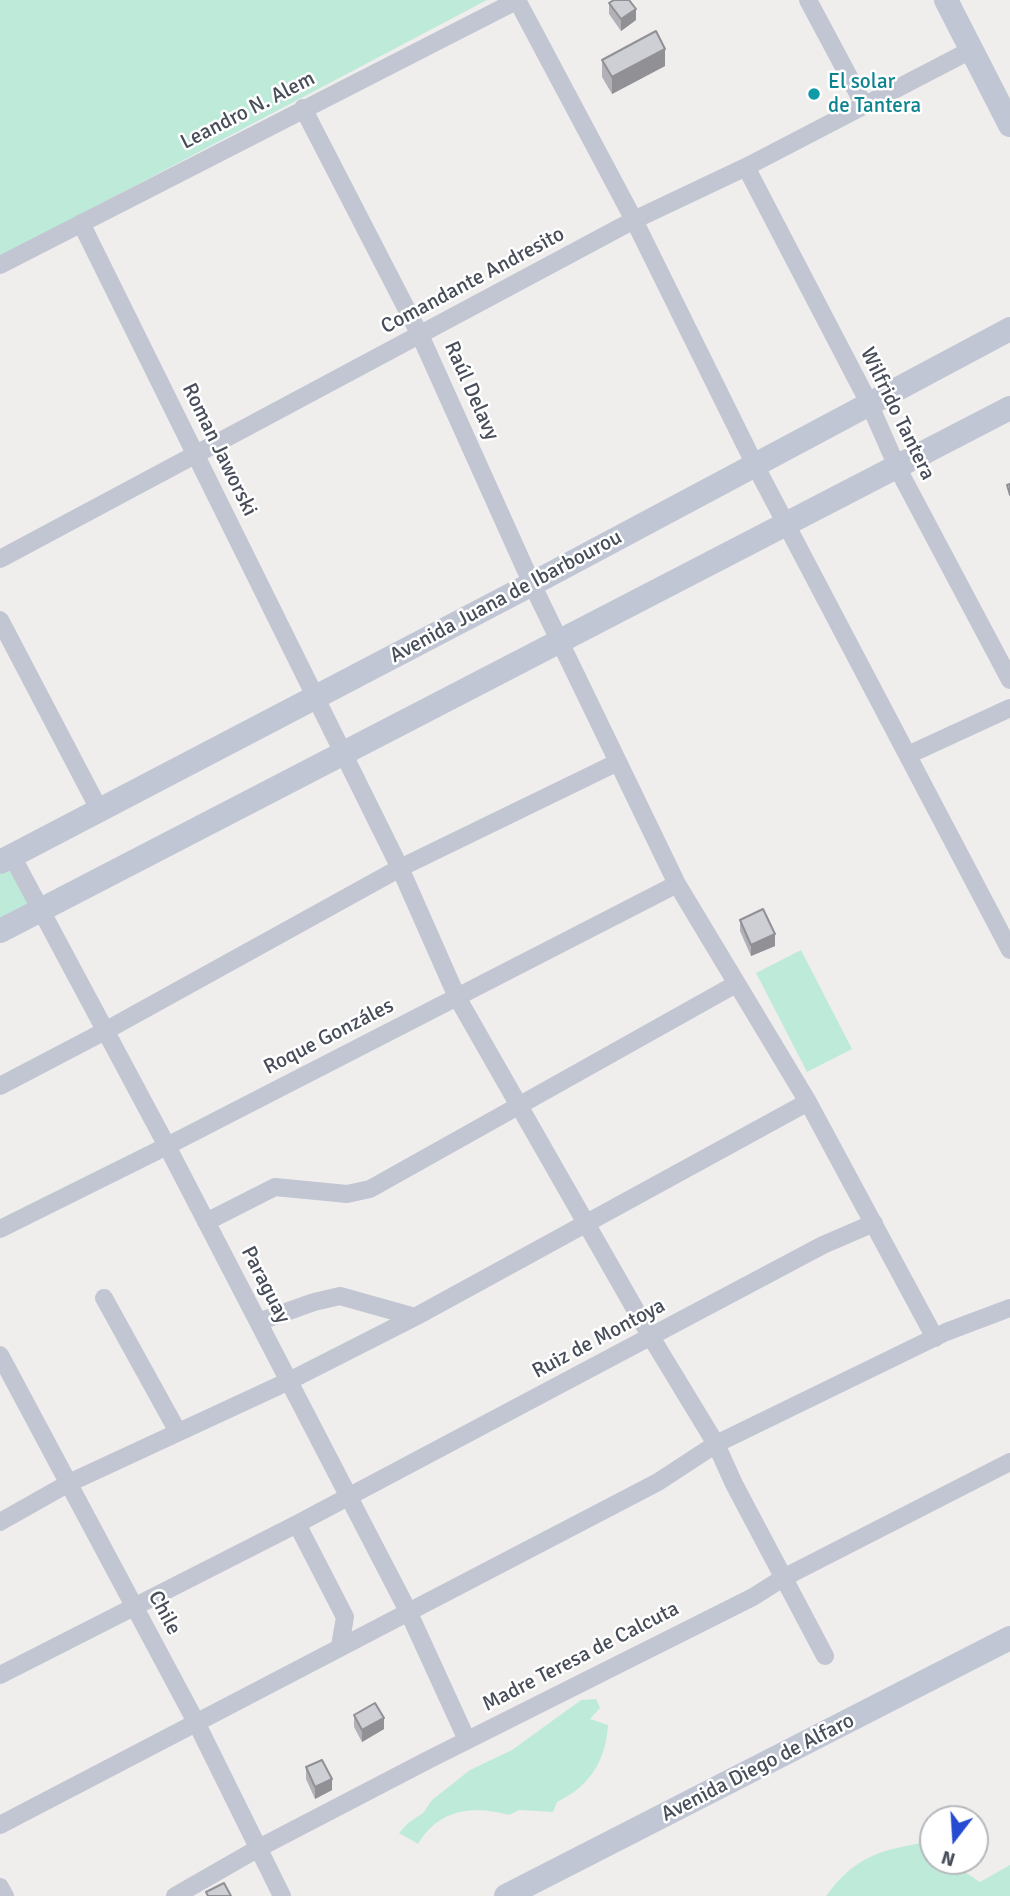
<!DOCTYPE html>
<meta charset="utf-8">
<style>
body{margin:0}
#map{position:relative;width:1010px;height:1896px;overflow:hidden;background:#f0eeed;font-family:Signika,sans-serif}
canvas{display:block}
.north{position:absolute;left:919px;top:1805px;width:70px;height:70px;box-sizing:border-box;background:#fff;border:2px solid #b5b8bd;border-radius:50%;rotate:197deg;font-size:19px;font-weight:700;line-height:28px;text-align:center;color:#474d59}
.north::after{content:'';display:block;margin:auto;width:24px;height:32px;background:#254bd2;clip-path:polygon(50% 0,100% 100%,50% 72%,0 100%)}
</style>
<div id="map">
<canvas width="1010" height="1896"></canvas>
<div class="north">N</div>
</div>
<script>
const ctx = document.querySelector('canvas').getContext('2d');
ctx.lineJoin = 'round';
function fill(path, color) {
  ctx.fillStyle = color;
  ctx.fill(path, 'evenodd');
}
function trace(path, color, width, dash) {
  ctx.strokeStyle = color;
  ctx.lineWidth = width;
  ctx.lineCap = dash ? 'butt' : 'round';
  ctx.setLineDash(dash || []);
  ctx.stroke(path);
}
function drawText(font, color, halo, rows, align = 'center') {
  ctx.font = font + ' Signika,sans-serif';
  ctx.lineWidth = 5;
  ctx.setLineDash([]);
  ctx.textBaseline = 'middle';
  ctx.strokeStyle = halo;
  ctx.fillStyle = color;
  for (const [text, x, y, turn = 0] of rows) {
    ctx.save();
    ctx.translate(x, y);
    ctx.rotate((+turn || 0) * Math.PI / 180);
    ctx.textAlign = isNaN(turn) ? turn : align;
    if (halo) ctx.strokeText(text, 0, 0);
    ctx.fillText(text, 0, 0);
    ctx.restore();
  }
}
fill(new Path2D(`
 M0,0H487L0,257Z
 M16,866L32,892L27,904L0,918V871Z
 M801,950L852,1049L807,1072L756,973Z
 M596,1699L600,1708L590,1719L608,1725C606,1761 589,1787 557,1802L553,1812L519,1810L509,1815C472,1805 439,1809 418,1844L399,1833L408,1823L423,1813L432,1800L470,1770L512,1750L581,1700Z
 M923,1843L933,1850V1861H948L980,1882L1010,1865V1896H826C854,1858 878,1850 923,1843Z`), '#beebd9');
trace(new Path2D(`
 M517,0L634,220L755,465L1010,950
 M808,0L864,105
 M303,108L420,335L532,584L677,884L808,1102L935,1338
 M746,167L869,403L898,469L1010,680
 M81,223L400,868L457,997L651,1337L716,1444L734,1484L825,1656
 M0,265L518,0
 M0,559L634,220L746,167L971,50
 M0,620L100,811
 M908,755L1010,708
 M12,856L167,1146L408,1611L467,1740
 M0,1086L105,1031L400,868L616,763
 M206,1222L275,1187L347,1194L370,1189L736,984
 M0,1229L167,1146L677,884
 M104,1298L178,1432
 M258,1322L314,1302L340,1296L415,1317
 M0,1355L196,1722L282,1896
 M0,1522L69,1483L289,1381L415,1317L808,1102
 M297,1524L345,1617L340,1646
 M0,1675L297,1524L823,1245L874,1223
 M0,1825L658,1482L716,1444L946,1332L1010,1308
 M0,1887L5,1896
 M175,1896L257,1849L428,1760L753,1597L783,1578L1010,1462`), '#c2c6d2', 18);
trace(new Path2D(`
 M946,0L1010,125
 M0,862L532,584L1010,329
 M0,931L1010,408
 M506,1896L1010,1638`), '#c1c6d5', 24);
fill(new Path2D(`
 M609,3L636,20L621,31L609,14Z
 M602,60L665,66L612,94L602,77Z
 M740,920L775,946L751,956L740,931Z
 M354,1715L384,1729L362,1742L354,1727Z
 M306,1767L332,1790L315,1799L306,1779Z`), '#b1b1b7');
fill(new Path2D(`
 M636,9V20L621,31V19Z
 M665,49V66L612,94V77Z
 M775,934V946L751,956V945Z
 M384,1718V1729L362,1742V1730Z
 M332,1779V1790L315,1799V1787Z`), '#909095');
const building = new Path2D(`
 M614,0H629L636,9L621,19L609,3Z
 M656,31L665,49L612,77L602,60Z
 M1010,484V495L1007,485Z
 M763,909L775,934L751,945L740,920Z
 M375,1703L384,1718L362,1730L354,1715Z
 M322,1760L332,1779L315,1787L306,1767Z
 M224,1883L231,1896H208L206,1892Z`);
fill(building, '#ceced5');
trace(building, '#909095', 2);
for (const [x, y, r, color] of [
 [814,94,7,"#0f9aa8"]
]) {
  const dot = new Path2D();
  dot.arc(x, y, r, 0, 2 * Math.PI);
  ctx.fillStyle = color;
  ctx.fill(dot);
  trace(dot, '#fff', 2.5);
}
drawText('21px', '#0d838f', '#fff', [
 ["El solar",828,82],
 ["de Tantera",828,106]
], 'left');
drawText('21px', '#474d59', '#fff', [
 ["Leandro N. Alem",248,111,-27],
 ["Comandante Andresito",473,281,-28],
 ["Raúl Delavy",471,391,66],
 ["Wilfrido Tantera",897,414,64],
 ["Roman Jaworski",219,450,64],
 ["Avenida Juana de Ibarbourou",506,597,-28],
 ["Roque Gonzáles",329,1037,-27],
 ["Paraguay",265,1285,63],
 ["Ruiz de Montoya",599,1339,-28],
 ["Chile",164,1613,62],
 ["Madre Teresa de Calcuta",581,1657,-27],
 ["Avenida Diego de Alfaro",758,1768,-27]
]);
</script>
